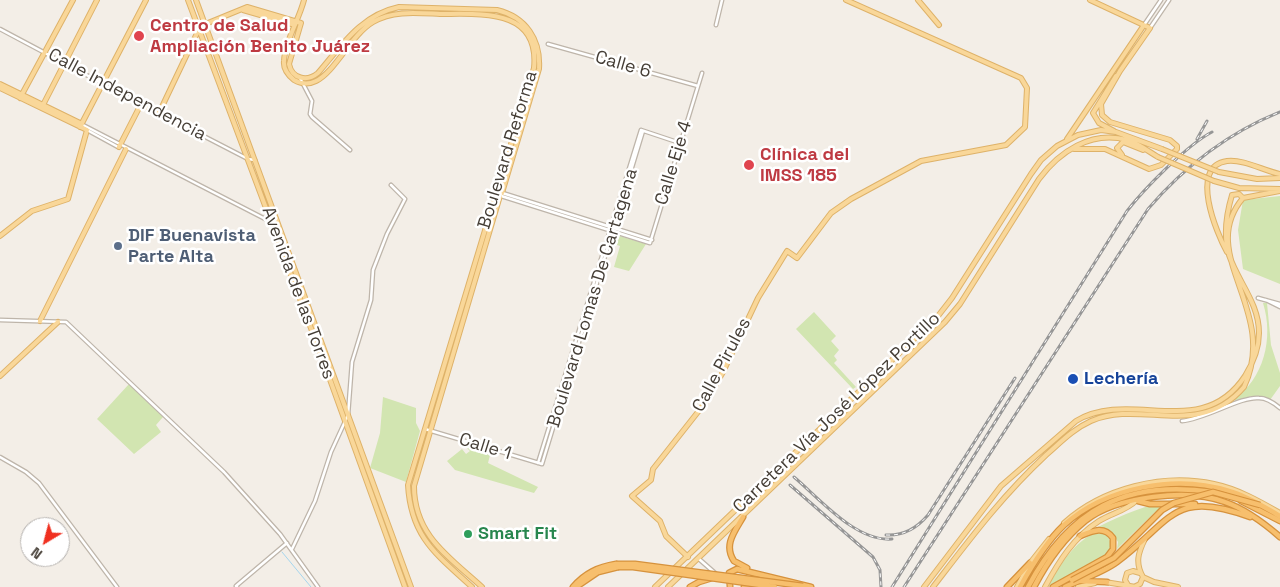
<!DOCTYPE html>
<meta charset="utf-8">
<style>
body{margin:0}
#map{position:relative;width:1280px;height:587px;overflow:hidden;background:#f3eee7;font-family:"Space Grotesk",sans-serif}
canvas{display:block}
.north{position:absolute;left:20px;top:517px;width:50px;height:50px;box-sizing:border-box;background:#fff;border:1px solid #b5b2af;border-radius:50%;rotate:217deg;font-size:14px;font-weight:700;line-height:20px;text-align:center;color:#453e36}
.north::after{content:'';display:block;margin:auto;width:18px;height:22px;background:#f03020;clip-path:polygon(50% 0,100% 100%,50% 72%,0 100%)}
</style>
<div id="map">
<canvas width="1280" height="587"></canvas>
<div class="north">N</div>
</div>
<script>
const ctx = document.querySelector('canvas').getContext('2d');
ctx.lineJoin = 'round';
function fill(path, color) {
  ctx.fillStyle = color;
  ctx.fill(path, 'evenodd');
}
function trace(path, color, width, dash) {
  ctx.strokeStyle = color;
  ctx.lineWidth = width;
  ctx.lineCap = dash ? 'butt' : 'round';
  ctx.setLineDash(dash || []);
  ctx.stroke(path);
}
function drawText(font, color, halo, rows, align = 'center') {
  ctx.font = font + ' "Space Grotesk",sans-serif';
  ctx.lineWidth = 5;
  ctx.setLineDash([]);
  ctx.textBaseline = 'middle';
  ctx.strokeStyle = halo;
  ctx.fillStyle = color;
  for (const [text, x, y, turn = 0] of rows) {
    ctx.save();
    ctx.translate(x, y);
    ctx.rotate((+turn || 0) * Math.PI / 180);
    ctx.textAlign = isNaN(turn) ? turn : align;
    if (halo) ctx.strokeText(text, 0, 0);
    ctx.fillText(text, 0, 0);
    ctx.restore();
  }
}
fill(new Path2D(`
 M1280,196V284L1243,269L1238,230L1243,200Z
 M613,234L646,244L629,271L614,267L620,246L611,243Z
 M1263,303H1267L1271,345L1280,373V386L1270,400C1247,390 1248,402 1233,400C1264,379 1274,338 1263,303Z
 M814,312L836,336L831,341L839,350L834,356L837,360L834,363L856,387L853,389L796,329Z
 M129,384L163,417L156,425L161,432L134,454L97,419Z
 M383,397L416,408V423L420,431L406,482L370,468L380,433Z
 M471,445L491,451L488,463L538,487L534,493L455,470L447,461L462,449L466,454L470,451L467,448Z
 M1174,500L1155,512L1117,549L1118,542L1111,531L1098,527C1124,514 1146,505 1174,500Z
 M1098,532L1104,533C1113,540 1112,548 1105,555L1048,587C1058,568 1075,539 1098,532Z`), '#d2e5b1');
trace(new Path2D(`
 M282,552L311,587`), '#a5d5ed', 1);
const minor = new Path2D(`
 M716,25L722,0
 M1144,25L1161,0
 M1150,28L1169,0
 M0,29L141,104
 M548,44L698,86
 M300,78L312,101L310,114L312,117L350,150
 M159,113L248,159L255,160
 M83,125L271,222
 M87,130L118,147
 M496,191L652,240
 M495,194L650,243L702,73
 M1258,298L1280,304
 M1266,300L1280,307
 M0,320L66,322L224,472L280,534L318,587
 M1182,421C1206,419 1241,396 1259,398C1267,398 1274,403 1280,408
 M425,429L542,464L643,131
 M0,457L26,472L39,483L117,587
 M538,463L641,130L680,143
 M292,549L315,501L331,452L348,415L352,362L371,300L373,270L387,234L405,199L391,185
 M699,559L715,573
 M237,587L236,586L287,543`);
const major = new Path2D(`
 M188,0L324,363L405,587
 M196,0L411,587
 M304,0C299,20 285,41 284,61C283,69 288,75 294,80C301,84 308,85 316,81C335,72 351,35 373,22C393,10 418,13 440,14C481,14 540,8 534,68L408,485C411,537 436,554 472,587
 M918,0L939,25
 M243,10L295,25
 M203,25L247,7L301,23L289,64C292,79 307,82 318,73C342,45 361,15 399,7L497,10C526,17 541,40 539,69L502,193
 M0,84L82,124
 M0,88L87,130L68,199L32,211L0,236
 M20,98L73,0
 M43,105L97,0
 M80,127L146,0
 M1114,131L1099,123L1093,113L1116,76
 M1067,139L1144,25
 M119,147L141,104L159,113L199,29
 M1074,149H1105L1149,169L1161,165L1177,149V146L1170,140L1110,122L1102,115L1101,104L1120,71L1150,28L1090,0
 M1122,155L1117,148L1123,142L1143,150
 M1219,172L1257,179L1280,178
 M1214,181L1239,188L1280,189
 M1232,195L1239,194L1243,198
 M1227,252C1217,234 1188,166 1227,161C1244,159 1264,171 1280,174
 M40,321L126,149
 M0,376L58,322
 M1064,523C1103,488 1163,473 1214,484C1238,489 1259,501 1280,513
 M1145,539C1138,553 1135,563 1143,577L1154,582L1178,587
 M688,557L666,536L660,521L632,496L651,480L653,469L705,403L723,372L758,298L787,251L797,258L831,213L851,199L921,161L1006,145L1025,127L1027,88L1021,78L846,0
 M1105,582L1136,587
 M1128,585L1125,580L1127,573L1133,571L1140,573
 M482,587C449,557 414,535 414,486L500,196
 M655,587L938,316L952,298L1031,174L1041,160L1057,146L1078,135L1101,130L1116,132L1162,149
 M668,587L945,322L960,304L1039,179C1059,152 1091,130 1127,140C1139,144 1148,151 1158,157
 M924,587L1001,486L1076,421C1131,388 1202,442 1245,376C1253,363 1259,348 1259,333C1259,303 1238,282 1229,255C1223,235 1226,215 1232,195
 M933,587C970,539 1001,497 1046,455C1060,443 1073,429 1091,421C1142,399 1198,440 1244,387C1280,310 1195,255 1243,198L1280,191
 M1017,587L1030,563L1049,539
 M1045,587C1059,561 1074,537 1099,521C1112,513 1126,511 1137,500
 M1078,587L1095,583
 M1134,587L1140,584L1143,577`);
const highway = new Path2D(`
 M1138,501L1150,504H1195
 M1241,501L1280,521
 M743,517C735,531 723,545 734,561L747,568
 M1080,581L1107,582
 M730,586L729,573L737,569L811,587
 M573,587C585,573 598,567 616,564
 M576,587L598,572L618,567
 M690,587L699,582L712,578
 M744,587H758
 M1007,587L1030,563
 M1020,587C1032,565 1046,542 1064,525C1106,487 1176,474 1229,491C1247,496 1264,507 1280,516
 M1028,587C1069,510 1125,479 1213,492
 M1034,587C1047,562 1063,539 1085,521C1117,496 1188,488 1225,502C1245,509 1264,523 1280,537
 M1053,587L1107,557L1113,549V538C1104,525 1092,531 1080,536
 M1065,587C1082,579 1102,573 1117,562C1172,521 1173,488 1250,517`);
trace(minor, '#beb5aa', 5);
trace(major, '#deb269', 6);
trace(highway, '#d6923d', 7);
trace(minor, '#fff', 2.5);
trace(major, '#f9d799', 4);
trace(highway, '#f7bf6d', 4.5);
const rail = new Path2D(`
 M1197,139L1207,121
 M794,477C820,499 856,542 892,539
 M790,485L873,557L880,570L881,587
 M886,535C904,536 917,528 928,515L1015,378
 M892,587L1127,211C1144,189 1187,145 1212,132
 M904,587L1148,209C1185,166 1228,133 1280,112`);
trace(rail, '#969696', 3);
trace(rail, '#fff', 1, [4]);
const majorBridge = new Path2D(`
 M1162,149L1219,172
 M1158,157L1214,181`);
const highwayBridge = new Path2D(`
 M616,564H635L803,586
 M618,567H633L775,587
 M1072,580L1114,558L1162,510L1174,503L1213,492L1260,505`);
trace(majorBridge, '#deb269', 6, []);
trace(highwayBridge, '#d6923d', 7, []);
trace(majorBridge, '#f9d799', 4);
trace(highwayBridge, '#f7bf6d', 4.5);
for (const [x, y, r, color] of [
 [139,36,6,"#e0444e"],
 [749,165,6,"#e0444e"],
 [118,246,5,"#5c6f8a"],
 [1073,379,6,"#1a4fb4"],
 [468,534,5,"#2e9e5b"]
]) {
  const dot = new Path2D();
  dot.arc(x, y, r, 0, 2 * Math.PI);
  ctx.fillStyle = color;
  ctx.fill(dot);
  trace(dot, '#fff', 2);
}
drawText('bold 18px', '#be3a42', '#fff', [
 ["Centro de Salud",150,26],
 ["Ampliación Benito Juárez",150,47],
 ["Clínica del",760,155],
 ["IMSS 185",760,176]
], 'left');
drawText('18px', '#453e36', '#fff', [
 ["Calle 6",623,65,16],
 ["Calle Independencia",127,95,28],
 ["Boulevard Reforma",508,150,-73],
 ["Calle Eje 4",674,163,-73],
 ["Avenida de las Torres",298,293,70],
 ["Boulevard Lomas De Cartagena",593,298,-73],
 ["Calle Pirules",722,365,-62],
 ["Carretera Vía José López Portillo",837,413,-44],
 ["Calle 1",485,447,17]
]);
drawText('bold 18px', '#4e5e75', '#fff', [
 ["DIF Buenavista",128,236],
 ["Parte Alta",128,257]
], 'left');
drawText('bold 18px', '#164399', '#fff', [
 ["Lechería",1084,379]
], 'left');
drawText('bold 18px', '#27864d', '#fff', [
 ["Smart Fit",478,534]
], 'left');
</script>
